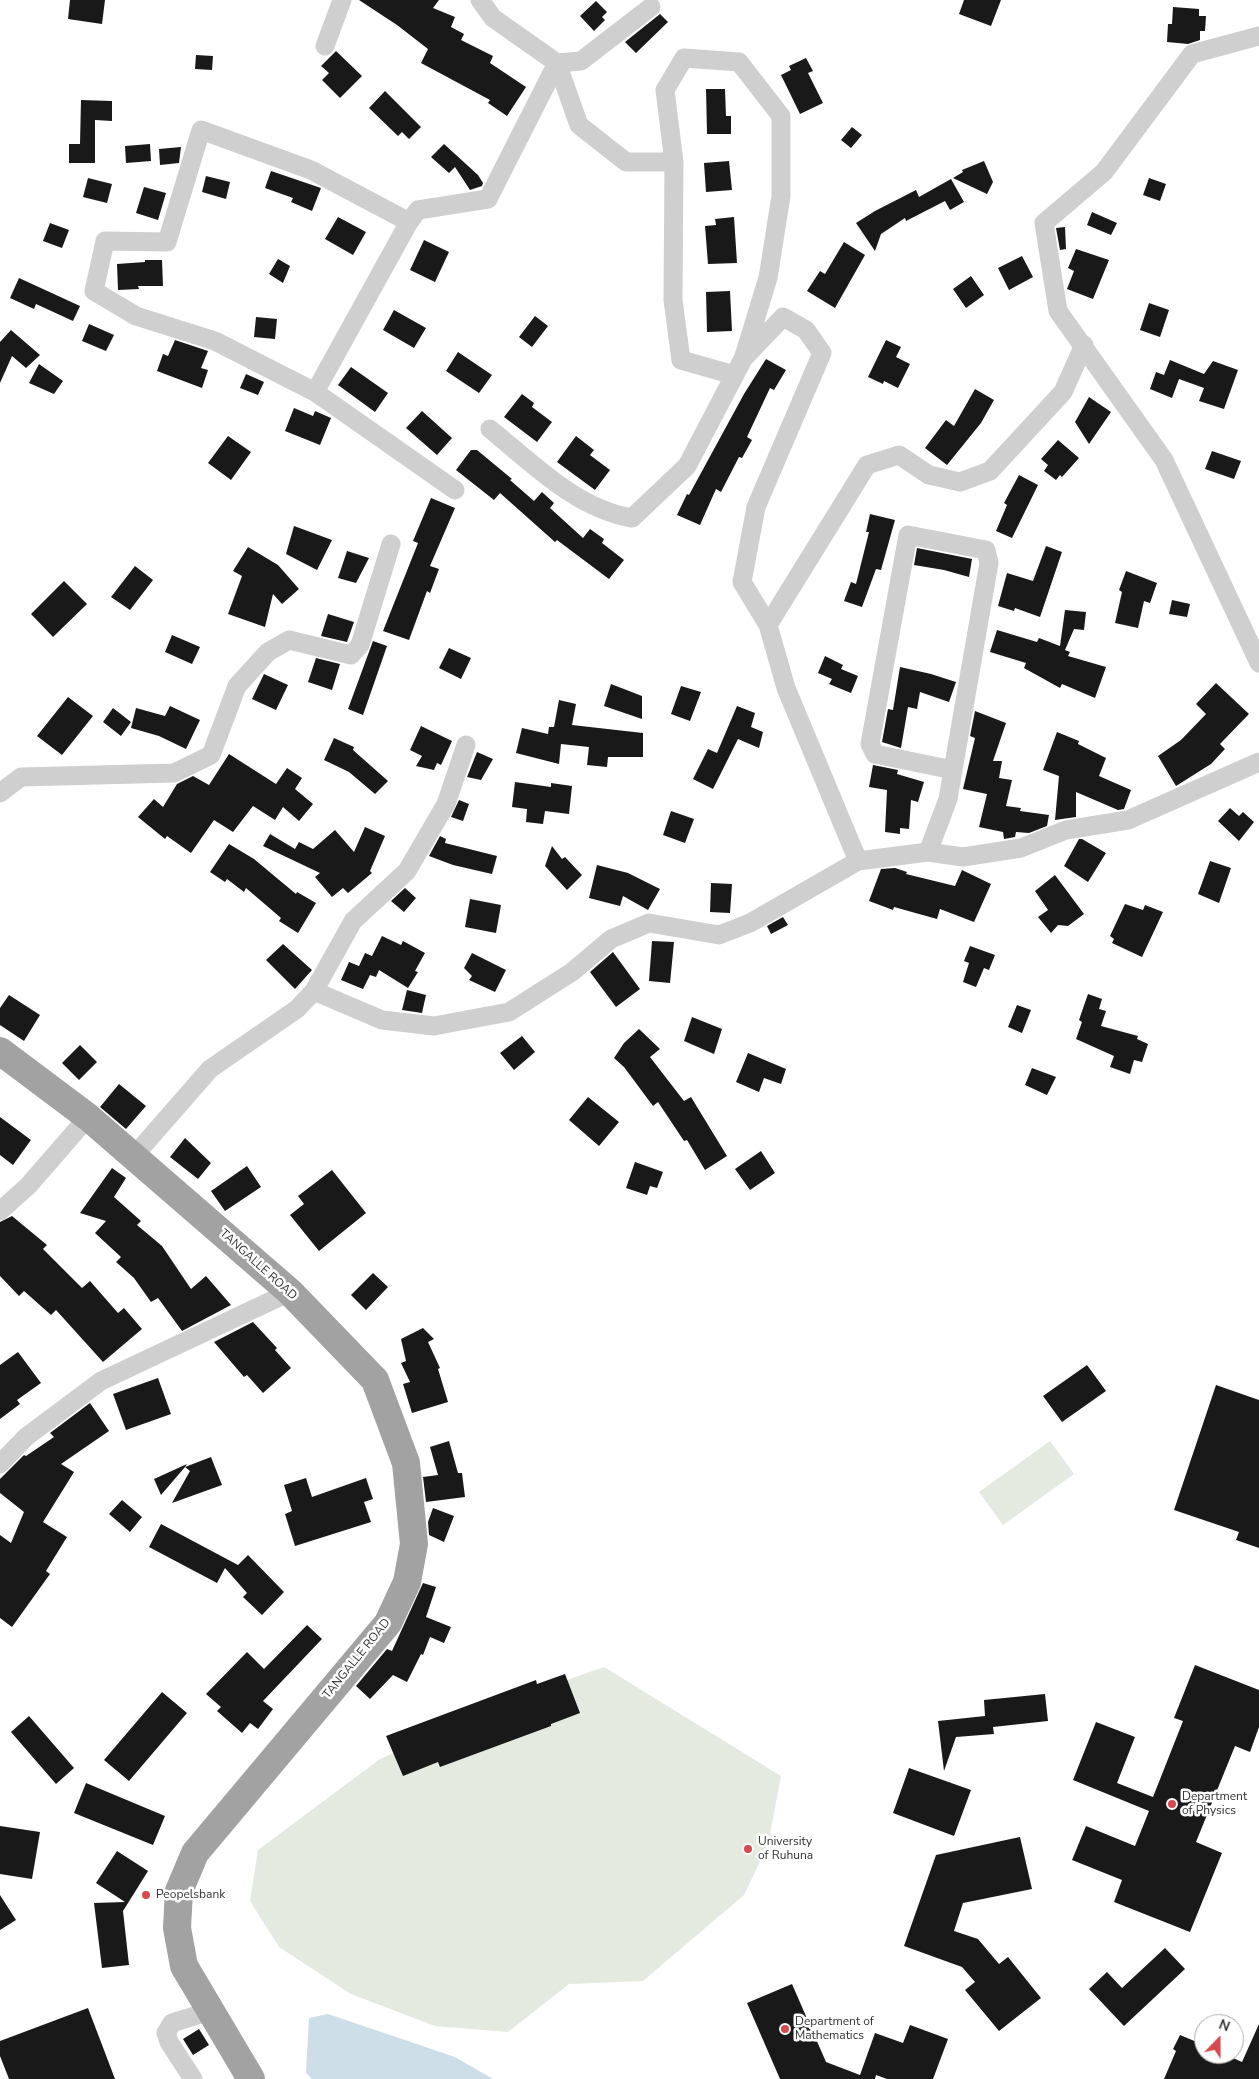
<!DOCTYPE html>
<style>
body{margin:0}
#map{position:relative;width:1259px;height:2079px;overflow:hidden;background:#fff;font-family:"Nunito Sans",sans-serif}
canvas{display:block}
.north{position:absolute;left:1194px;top:2014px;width:50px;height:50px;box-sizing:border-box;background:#fff;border:1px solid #adadad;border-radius:50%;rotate:22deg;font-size:14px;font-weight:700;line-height:20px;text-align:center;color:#323232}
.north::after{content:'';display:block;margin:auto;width:18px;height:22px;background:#d6474e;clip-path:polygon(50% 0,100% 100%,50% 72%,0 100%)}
</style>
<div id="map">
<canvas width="1259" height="2079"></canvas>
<div class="north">N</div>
</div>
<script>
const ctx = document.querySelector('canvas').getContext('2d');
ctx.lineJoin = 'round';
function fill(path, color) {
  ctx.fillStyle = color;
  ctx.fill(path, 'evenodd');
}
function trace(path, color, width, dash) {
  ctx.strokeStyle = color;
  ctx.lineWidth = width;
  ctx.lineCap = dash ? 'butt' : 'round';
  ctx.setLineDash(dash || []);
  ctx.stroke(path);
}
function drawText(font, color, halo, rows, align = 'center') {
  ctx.font = font + ' "Nunito Sans",sans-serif';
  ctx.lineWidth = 5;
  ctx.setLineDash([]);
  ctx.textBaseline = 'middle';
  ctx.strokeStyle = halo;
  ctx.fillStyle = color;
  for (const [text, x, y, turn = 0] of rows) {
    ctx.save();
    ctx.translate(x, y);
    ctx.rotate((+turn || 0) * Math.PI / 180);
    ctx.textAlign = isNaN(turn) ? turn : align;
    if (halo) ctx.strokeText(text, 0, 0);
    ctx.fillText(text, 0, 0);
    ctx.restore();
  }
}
fill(new Path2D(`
 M1050,1441L1074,1474L1003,1525L979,1492Z
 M604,1667L781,1776L768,1845L744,1895L643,1981L569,1984L508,2032L435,2026L351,1994L279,1947L250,1901L258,1850L380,1759L504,1702Z`), '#e4eadf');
fill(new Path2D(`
 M328,2014L455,2057L493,2079H312L306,2073L309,2018Z`), '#cddee8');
fill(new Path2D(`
 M70,0H105L102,24L68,19Z
 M359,0H439L433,8L455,17L451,27L464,34L461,40L493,56L490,63L526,87L507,116L488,103L490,100L421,63L428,49L397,25Z
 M964,0H1001L991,26L959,14Z
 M596,1L607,12L602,17L605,20L594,31L580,16Z
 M1173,7L1199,9V16H1206L1205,31H1200V40L1188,44L1167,42L1168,24H1172Z
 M660,14L668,22L636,53L625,42Z
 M336,51L362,76L340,98L322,80L329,73L321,66Z
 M196,55L213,56L212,70L195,69Z
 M806,58L813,71L808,73L823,103L800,114L781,75L791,70L789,66Z
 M706,89H725L726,116H731V134H707Z
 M385,91L421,127L409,139L402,132L398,136L369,108Z
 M81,100L112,101V121L95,120V163H69V144H80Z
 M852,127L862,135L851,148L841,140Z
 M150,144L151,161L126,163L125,146Z
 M444,144L478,175L483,183L482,186L470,190L455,167L449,173L431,157Z
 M181,147L179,163L160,165L159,149Z
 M729,161L732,190L706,192L704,163Z
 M984,161L993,182L987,194L953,178L963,172L962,170Z
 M271,171L321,188L312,211L291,202L293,198L265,188Z
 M206,176L230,182L226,199L202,192Z
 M88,178L112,184L107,203L83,197Z
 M1149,178L1166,184L1160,201L1143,195Z
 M951,179L964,202L950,210L945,201L906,221L905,218L881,234L875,251L856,223L875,211L916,190L919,197Z
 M144,187L166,193L158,220L136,213Z
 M1092,212L1117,223L1111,235L1087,225Z
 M338,217L366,232L353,255L325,239Z
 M734,217L737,263L708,264L705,226L716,225L715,219Z
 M50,223L69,230L62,248L43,241Z
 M1065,227L1066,249L1060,250L1056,228Z
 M424,240L449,252L435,282L410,270Z
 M844,242L865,255L835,308L807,291L820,271L825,274Z
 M1076,249L1109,260L1093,299L1067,289L1074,271L1068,268Z
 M1022,256L1033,277L1009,290L998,268Z
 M278,259L290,266L283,283L269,274Z
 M145,260H162L163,286H138L139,289L118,290L117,264L145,262Z
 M971,276L984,295L966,308L953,289Z
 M19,278L80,306L73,321L36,304L34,309L10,298Z
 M730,291L732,331L707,332L706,292Z
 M1149,303L1169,310L1160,337L1140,330Z
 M394,310L426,328L414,348L383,330Z
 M535,316L548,326L532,347L519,337Z
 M256,317L277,319L275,339L254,337Z
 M89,324L114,335L106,351L82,341Z
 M11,330L40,355L26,368L12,356L0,383V342Z
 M175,340L208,351L201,368L208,370L202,388L157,371L163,354L168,356Z
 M886,340L901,347L896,357L910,364L898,388L884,381L883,384L868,377Z
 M458,352L492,375L479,393L446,371Z
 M766,359L786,370L774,390L770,388L747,437L752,440L742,458L739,457L721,492L716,489L700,525L677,515L687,494L689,495L744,394Z
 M1170,360L1204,374L1213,361L1238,370L1224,409L1199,401L1204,388L1179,379L1172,398L1150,389L1156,372L1164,375Z
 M39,364L63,381L54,394L29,383Z
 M351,367L388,393L375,412L338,385Z
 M246,374L264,382L258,395L240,388Z
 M975,389L994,400L981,423L947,465L925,448L946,420L954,426Z
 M522,394L534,403L532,407L552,422L537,442L504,417Z
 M1089,397L1111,412L1089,444L1075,422Z
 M294,408L313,416L315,411L331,418L320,445L285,431Z
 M422,411L452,438L437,455L406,428Z
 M228,436L251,452L231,480L208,463Z
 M576,436L594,450L590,455L610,470L595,490L557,462Z
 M1058,440L1079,458L1062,477L1060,475L1056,480L1044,471L1048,465L1041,459Z
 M471,450H477L512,479L510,480L534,501L542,492L554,503L550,508L583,538L590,529L604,539L602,543L624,560L609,579L557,540L555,542L500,493L494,500L456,470Z
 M1212,451L1241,461L1234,479L1205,469Z
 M1019,475L1038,485L1012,538L996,531L1007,505L1004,503Z
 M431,498L455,508L430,566L439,569L430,593L427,591L409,640L383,631L418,543L413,541Z
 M870,514L895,520L881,570L876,569L862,607L844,601L851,582L856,584L869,532H866Z
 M294,526L332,540L317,570L286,554Z
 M1046,546L1062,552L1040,617L1015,608L1014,611L998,606L1007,573L1033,581Z
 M248,547L278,565L299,589L282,604L273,594L265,627L228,614L242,576L233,571Z
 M917,548L972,559L969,577L944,570L914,565Z
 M347,551L369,558L356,583L338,578Z
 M135,566L153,580L130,610L111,597Z
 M1126,571L1157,583L1150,603L1144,601L1138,628L1115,623L1122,592L1119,590Z
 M64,581L87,604L53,637L31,614Z
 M1172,600L1190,604L1187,617L1169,614Z
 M1065,610L1086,612L1084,630L1074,629L1065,650L1070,652L1068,656L1106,667L1095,698L1062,684L1060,688L1024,668L1026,663L990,652L997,630L1037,642L1039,638L1060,646Z
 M328,614L354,622L347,642L321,636Z
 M172,635L200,647L192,664L165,652Z
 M373,641L387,646L363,715L348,709Z
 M449,648L471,658L461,679L439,668Z
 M825,656L843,665L841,669L858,676L851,693L829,684L832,679L818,673Z
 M316,658L340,664L332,690L308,682Z
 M900,667L931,674L956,682L949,702L920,692L917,709L908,707L901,748L882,742L888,709L893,710Z
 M264,674L288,685L276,710L252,699Z
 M1216,683L1249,714L1220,744L1225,749L1211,764L1176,786L1158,756L1181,740L1206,714L1196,704Z
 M611,684L642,696V719L604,706Z
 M681,686L701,692L690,721L671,714Z
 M68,697L93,716L62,755L37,736Z
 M559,700L576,704L572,725L643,733V757H608L607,767L587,765L589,747L561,744L559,764L516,753L522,728L548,734L549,727H554Z
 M170,706L200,720L186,749L159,736L131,728L136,708L165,716Z
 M737,706L755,713L751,727L763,732L759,748L738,739L713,789L693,779L708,749L717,753Z
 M113,708L131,722L121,736L103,722Z
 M975,711L1006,723L993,761H1002L999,778L1012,780L1006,806L1021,808L1020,811L1049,815L1047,826L1029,833L1016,832L1015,837L1004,839L1003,832L979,827L987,794L963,789L975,738L970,736Z
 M421,726L452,741L441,765L437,763L434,770L416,766L422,756L410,750Z
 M1057,732L1079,741L1078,744L1106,758L1099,776L1131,790L1124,809L1118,810L1076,792V817L1055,820L1059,776L1043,770Z
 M334,738L354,747L353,750L388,781L375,794L349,772L324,760Z
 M477,752L493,759L481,780L467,777Z
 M229,754L276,784L287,768L302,778L295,789L313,804L299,821L283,807L275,820L253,806L233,832L214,820L191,853L167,836L165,839L138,817L154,799L163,807L177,784L193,776L209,785Z
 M873,765L898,770L897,774L924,782L918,802L911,800L909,829L900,828V834L885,832L887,790L869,787Z
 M515,782L551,787V783L572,786L569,814L545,811L543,824L526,822L527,809L512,807Z
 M459,800L469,804L463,821L451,817Z
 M1230,808L1239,816L1243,812L1254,822L1239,841L1218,821Z
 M671,811L694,819L685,843L663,835Z
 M365,827L385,836L370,871L372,873L348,893L343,888L332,897L315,877L320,873L263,846L270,834L295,849L299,842L313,849L335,830L354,852Z
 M440,836L446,839L445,843L497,856L492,874L453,865L429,856Z
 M1079,839H1082L1106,853L1088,882L1064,866Z
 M229,844L254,859L296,894L297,892L316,903L298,933L279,921L281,918L246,888L244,892L227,879L225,882L210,872Z
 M552,846L562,859L565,857L582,875L567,890L545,866Z
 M1210,861L1231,868L1219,903L1198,894Z
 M597,865L628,873L660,889L648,910L623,896L620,906L589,898Z
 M895,868L907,872L906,874L955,886L962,870L991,884L974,922L940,909L937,919L894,907L893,910L869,901L881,869Z
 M1055,875L1084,914L1068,926L1058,925L1051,933L1038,917L1048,910L1035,891Z
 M711,883L732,884L730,913L710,912Z
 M405,888L416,898L404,912L391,901Z
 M470,899L501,905L496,933L465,927Z
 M1125,904L1143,910L1145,905L1163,912L1142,957L1112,943L1114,939L1110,936Z
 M783,917L788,925L771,934L767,926Z
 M382,936L401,945L403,941L425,953L415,971L418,972L408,988L379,970L376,977L370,975L363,989L341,980L349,962L359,966L365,953L372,956Z
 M652,941L674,942L670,983L649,981Z
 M283,944L312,970L295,989L266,960Z
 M970,946L995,955L989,970L984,968L976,987L963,982L969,963L964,961Z
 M613,952L640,989L616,1007L590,972Z
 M472,953L506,970L495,992L469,980L472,976L464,968Z
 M407,990L426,995L422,1013L402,1010Z
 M1088,994L1102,999L1099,1009L1106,1011L1101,1026L1138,1036L1137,1039L1148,1044L1142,1062L1134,1060L1130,1074L1110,1067L1114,1056L1076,1039L1082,1022L1079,1020Z
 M9,995L40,1015L24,1041L0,1025V1008Z
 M1017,1005L1031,1010L1022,1033L1008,1027Z
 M692,1017L722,1029L714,1054L684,1041Z
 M639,1029L660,1049L650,1057L684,1101L691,1097L727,1156L705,1170L687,1140L684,1141L658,1102L653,1106L624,1067L614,1058L624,1043Z
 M522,1036L535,1052L514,1070L500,1053Z
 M80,1045L97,1062L79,1080L62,1063Z
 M748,1053L786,1069L781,1084L764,1078L759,1092L736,1082Z
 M1032,1068L1056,1077L1047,1095L1025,1085Z
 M119,1084L146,1106L126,1129L100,1107Z
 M588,1097L619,1122L599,1146L569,1120Z
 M0,1117L31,1140L13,1165L0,1155Z
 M185,1138L211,1163L198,1179L170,1157Z
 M761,1151L775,1173L750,1190L735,1169Z
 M635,1162L663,1172L657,1188L650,1186L647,1195L626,1188Z
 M247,1166L261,1187L225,1211L211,1191Z
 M112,1168L126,1178L114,1197L141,1221L137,1225L162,1246L191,1289L206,1276L231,1305L182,1331L158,1298L151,1302L134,1278L116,1262L121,1257L95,1233L106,1221L80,1213Z
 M332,1170L366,1213L319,1251L290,1215L304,1204L298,1196Z
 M12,1216L47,1245L43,1249L82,1288L90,1281L118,1313L124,1308L142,1329L103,1362L56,1310L51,1315L24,1291L19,1296L0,1276V1222Z
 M373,1273L388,1287L366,1310L351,1295Z
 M253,1322L277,1348L275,1350L291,1368L263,1393L247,1375L244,1377L214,1342Z
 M423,1328L434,1339L428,1342L440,1368L438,1369L448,1402L412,1413L403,1384L410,1382L401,1363L406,1361L401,1339Z
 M18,1352L41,1383L17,1400L20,1404L0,1419V1365Z
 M1087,1365L1106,1391L1062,1422L1043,1396Z
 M158,1378L171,1414L126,1430L113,1394Z
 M1216,1385L1259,1400V1548L1236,1540L1239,1532L1174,1510Z
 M90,1403L109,1431L61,1464L74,1472L43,1522L67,1537L46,1571L50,1574L12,1627L0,1618V1535L11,1543L24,1512L0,1493V1479L24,1455L26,1456L54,1437L50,1433Z
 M449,1441L458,1473H462L465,1497L426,1502L423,1477L438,1475L430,1447Z
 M211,1457L222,1485L172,1503L190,1471L185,1467L161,1495L154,1479L187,1464L185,1467Z
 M306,1478L312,1497L366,1478L373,1499L364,1502L371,1522L295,1546L285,1514L292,1511L284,1485Z
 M122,1500L142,1517L130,1532L109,1514Z
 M433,1508L454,1516L444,1542L429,1535L428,1522Z
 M161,1524L238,1565L248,1555L284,1592L262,1615L243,1597L247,1593L225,1568L217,1583L149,1547Z
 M423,1583L436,1587L426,1617L451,1627L444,1643L430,1637L423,1655L421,1654L407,1682L393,1675L370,1699L356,1686L387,1649L392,1651Z
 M307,1625L322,1639L263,1701L273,1709L258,1729L250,1723L242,1733L217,1711L221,1707L206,1694L247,1652L264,1669Z
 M1195,1665L1259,1690V1727L1250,1752L1235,1746L1196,1842L1222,1853L1190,1932L1114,1902L1122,1880L1072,1860L1086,1826L1135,1846L1149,1811L1073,1780L1096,1722L1135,1737L1117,1783L1153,1797L1183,1721L1174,1718Z
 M565,1674L580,1713L551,1724V1726L440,1767L438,1762L403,1776L386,1736L536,1680L537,1684Z
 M162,1692L187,1713L129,1781L104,1760Z
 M1045,1694L1048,1721L993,1727L994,1734L956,1737L944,1771L938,1721L985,1716L984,1700Z
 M29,1716L74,1768L56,1784L11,1732Z
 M909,1768L971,1790L954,1836L893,1813Z
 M86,1783L165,1816L153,1845L74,1813Z
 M0,1826L40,1832L32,1879L0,1874Z
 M1020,1837L1032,1889L963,1903L954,1931L978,1939L999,1964L1008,1957L1041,1998L999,2031L965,1990L975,1982L962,1967L904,1946L936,1855Z
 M117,1851L148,1871L123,1911L129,1965L102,1968L94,1903L125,1902L96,1883Z
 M0,1895L16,1920L0,1930Z
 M1165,1948L1185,1969L1124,2026L1089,1989L1107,1972L1122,1988Z
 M792,1984L826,2062L860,2075L875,2033L903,2043L910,2025L948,2039L933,2079H887L876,2075L875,2079H780L747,2003Z
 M88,2008L115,2079H9L0,2056V2041Z
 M1259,2024V2079H1164L1176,2051L1173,2049L1180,2035L1204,2045V2054H1224L1242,2062Z
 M199,2029L209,2045L193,2055L183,2039Z`), '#191919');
trace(new Path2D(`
 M480,0L493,18L557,63L581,61L651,7
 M1259,36L1192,54L1104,172L1044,223L1058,311L1164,460L1259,663
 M325,46L342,0
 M557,63L579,125L626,162H674
 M409,222L311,170L201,130L167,242L105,241L94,291L136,316L215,341L315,392L455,490
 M734,375L681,360L673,300L674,162L665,90L684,58L739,62L781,116V196L768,278L744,356
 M315,392L409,222L418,210L488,199L557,63
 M490,429C533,464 577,509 632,518L687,466L743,359L783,317L806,330L822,353L756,507L742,582L768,625L786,688L858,861L928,852L963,857L1021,848L1066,830L1128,820L1259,762
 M908,535L986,550L989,563L953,770L875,754L870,744Z
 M768,625L867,465L899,455L929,475L960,482L990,471L1063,392L1084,345
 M0,793L21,777L174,773L211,755L237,686L268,652L289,640L351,655L360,645L391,544
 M928,852L948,799L953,770
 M314,991L382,1020L434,1026L509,1012L572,972L611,939L649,923L719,935L750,923L858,861
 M134,1156L210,1069L297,1009L314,991L353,921L407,871L446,804L466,745
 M0,1211L28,1186L88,1117
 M0,1464L26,1437L101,1381L290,1292
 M193,2079L169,2042L166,2033L172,2023L210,2011`), '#cfcfcf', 19);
trace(new Path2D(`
 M0,1051L88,1117L290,1292L375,1380L406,1463L414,1544L407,1582L388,1623L195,1853L179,1891L177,1928L184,1966L251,2079`), '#a2a2a2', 28);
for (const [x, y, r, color] of [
 [1172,1804,5,"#d6474e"],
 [748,1849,5,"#d6474e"],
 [146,1895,5,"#d6474e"],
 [785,2029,5,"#d6474e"]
]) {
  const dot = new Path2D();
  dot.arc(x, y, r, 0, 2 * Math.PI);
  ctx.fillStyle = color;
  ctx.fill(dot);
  trace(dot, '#fff', 2);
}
drawText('12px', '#323232', '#fff', [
 ["TANGALLE ROAD",258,1265,42],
 ["TANGALLE ROAD",357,1659,-51]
]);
drawText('12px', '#323232', '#fff', [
 ["Department",1182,1797],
 ["of Physics",1182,1811],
 ["University",758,1842],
 ["of Ruhuna",758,1856],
 ["Peopelsbank",156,1895],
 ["Department of",795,2022],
 ["Mathematics",795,2036]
], 'left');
</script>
